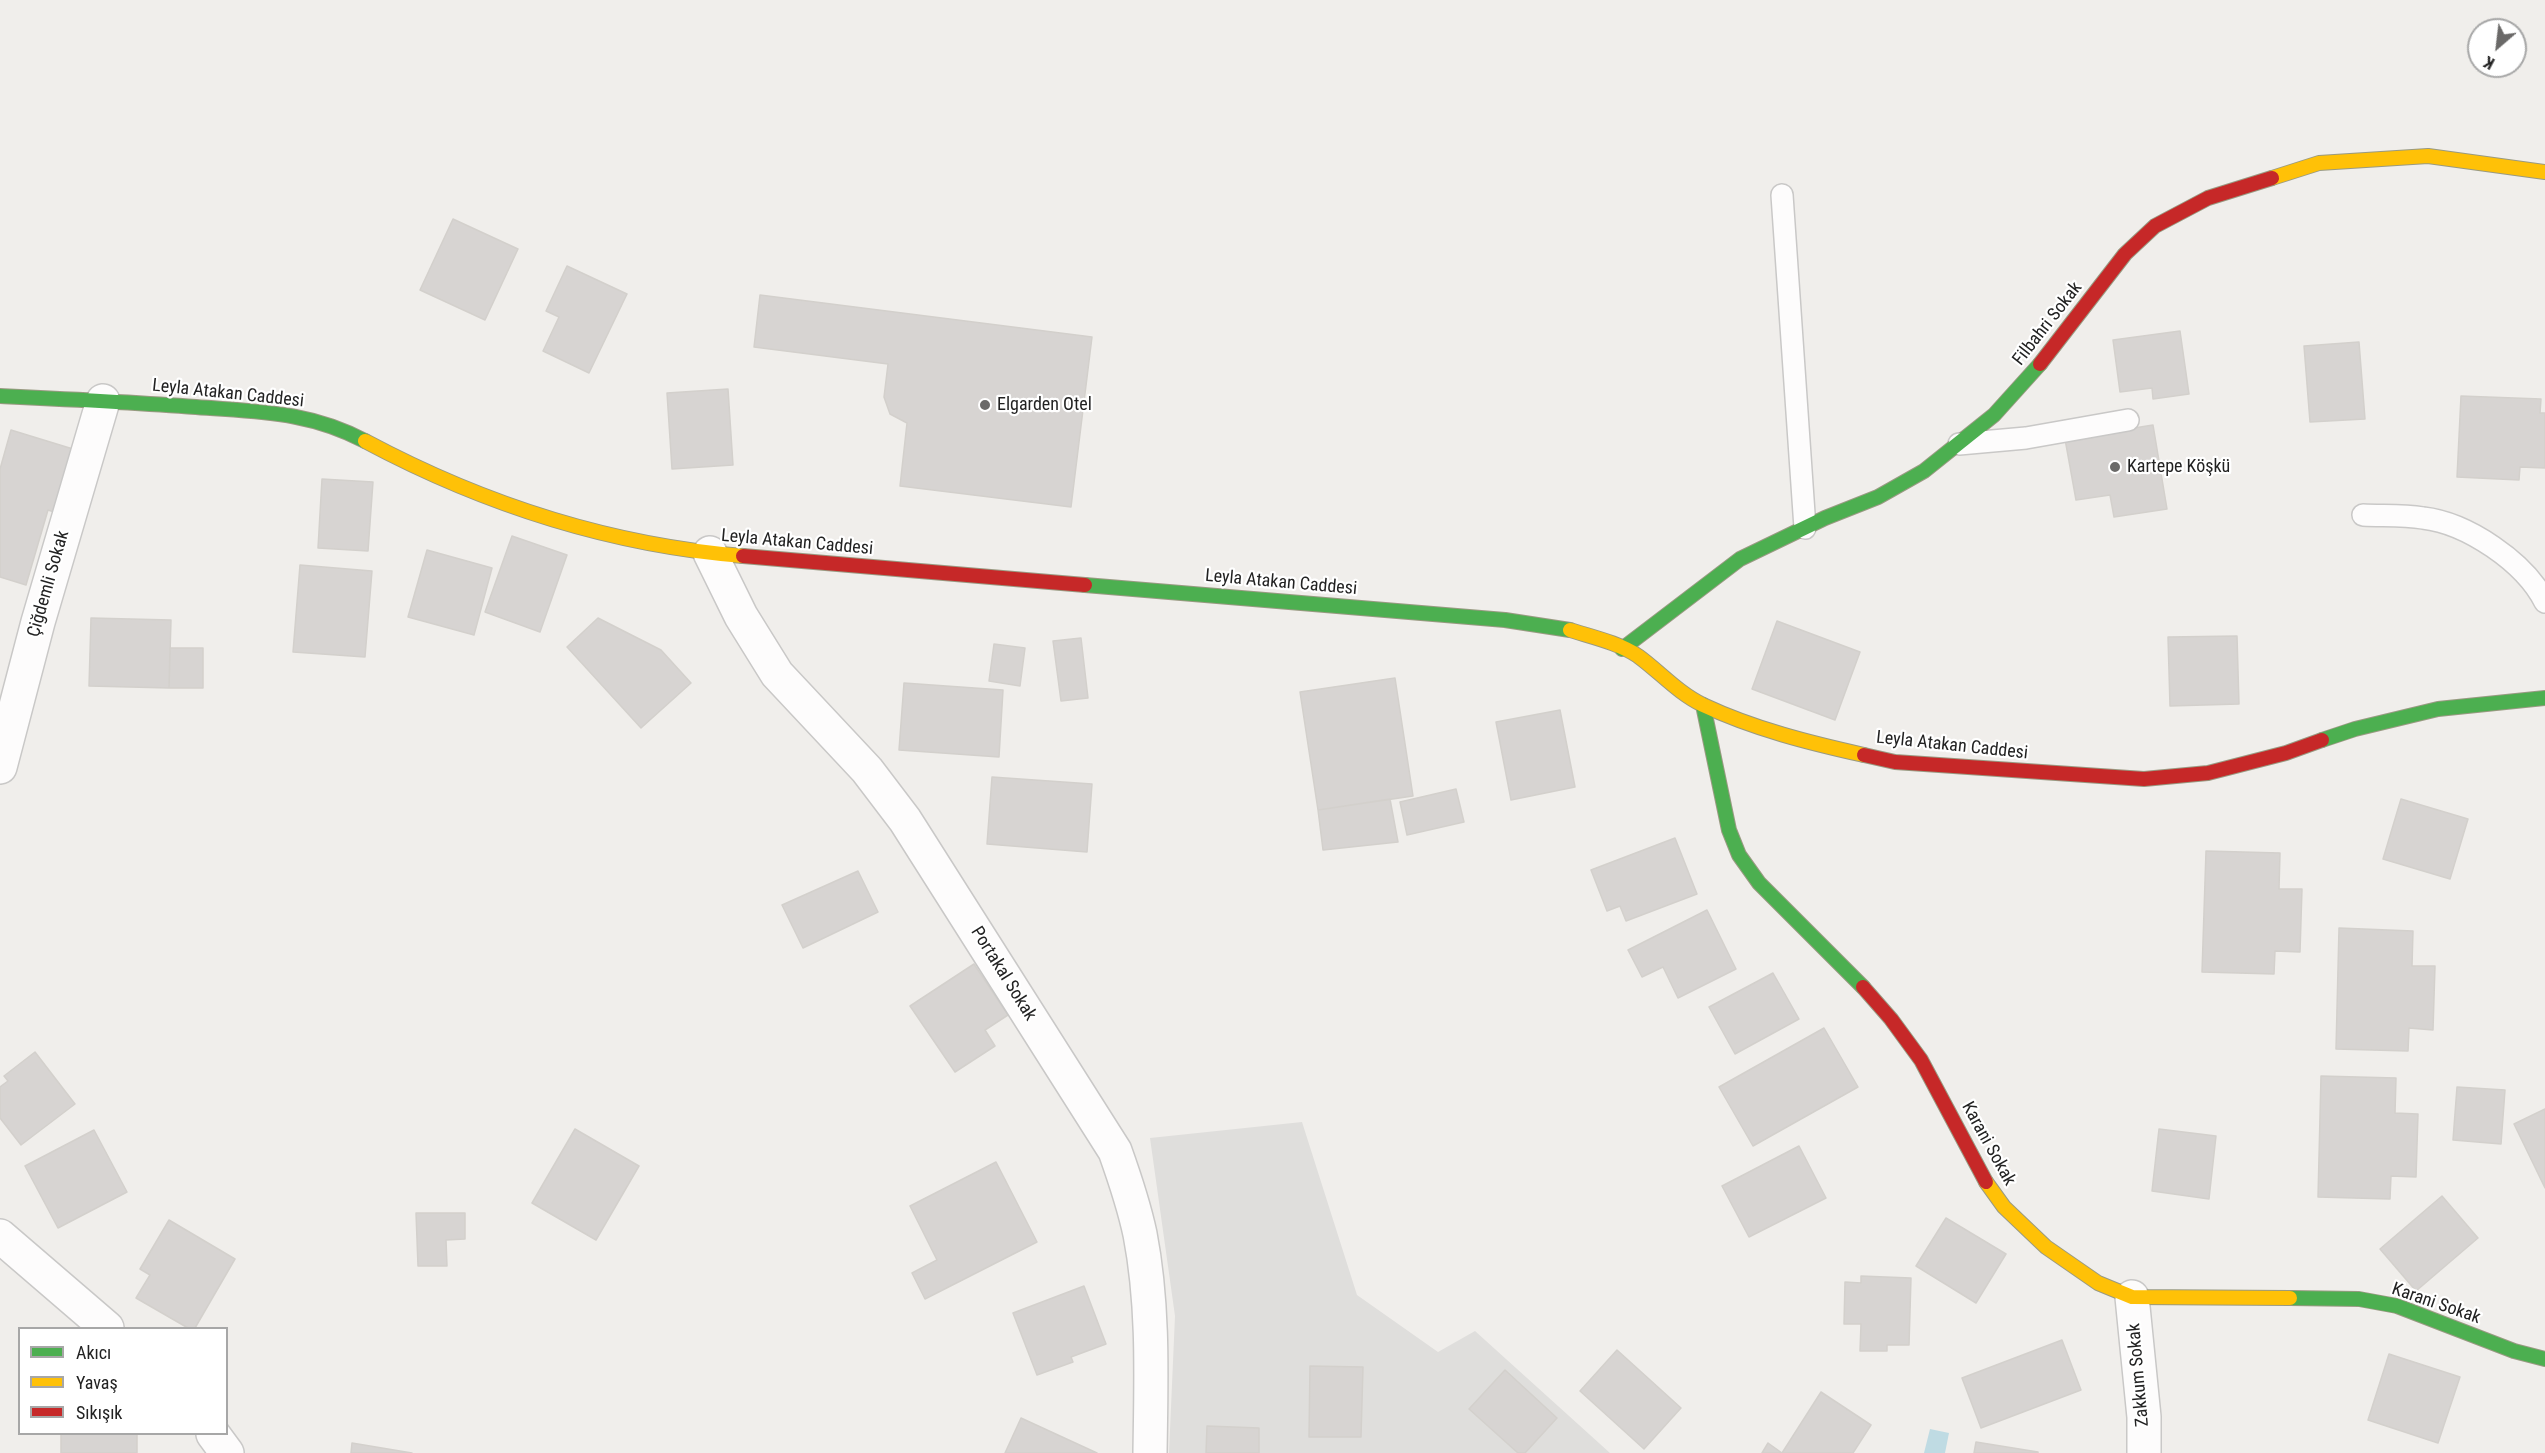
<!DOCTYPE html>
<meta charset="utf-8">
<style>
body{margin:0}
#map{position:relative;width:2545px;height:1453px;overflow:hidden;background:#f0eeeb;font-family:"Roboto Condensed",sans-serif}
canvas{display:block}
.legend{position:absolute;left:18px;top:1327px;width:210px;height:108px;box-sizing:border-box;background:#fff;border:2px solid #a7a7a7;margin:0;padding:8px 10px;list-style:none;font-size:18px;color:#222}
.legend li{display:flex;align-items:center;gap:12px;height:30px}
.legend b{width:30px;border:2px solid #a7a7a7}
.north{position:absolute;left:2467px;top:18px;width:60px;height:60px;box-sizing:border-box;background:#fff;border:2px solid #a7a7a7;border-radius:50%;rotate:208deg;font-size:16px;font-weight:700;line-height:24px;text-align:center;color:#222}
.north::after{content:'';display:block;margin:auto;width:21px;height:27px;background:#6a6968;clip-path:polygon(50% 0,100% 100%,50% 72%,0 100%)}
</style>
<div id="map">
<canvas width="2545" height="1453"></canvas>
<ul class="legend">
<li><b style="height:8px;background:#4caf50"></b>Akıcı</li>
<li><b style="height:8px;background:#ffc107"></b>Yavaş</li>
<li><b style="height:8px;background:#c62828"></b>Sıkışık</li>
</ul>
<div class="north">K</div>
</div>
<script>
const ctx = document.querySelector('canvas').getContext('2d');
ctx.lineJoin = 'round';
function fill(path, color) {
  ctx.fillStyle = color;
  ctx.fill(path, 'evenodd');
}
function trace(path, color, width, dash) {
  ctx.strokeStyle = color;
  ctx.lineWidth = width;
  ctx.lineCap = dash ? 'butt' : 'round';
  ctx.setLineDash(dash || []);
  ctx.stroke(path);
}
function drawText(font, color, halo, rows, align = 'center') {
  ctx.font = font + ' "Roboto Condensed",sans-serif';
  ctx.lineWidth = 4.5;
  ctx.setLineDash([]);
  ctx.textBaseline = 'middle';
  ctx.strokeStyle = halo;
  ctx.fillStyle = color;
  for (const [text, x, y, turn = 0] of rows) {
    ctx.save();
    ctx.translate(x, y);
    ctx.rotate((+turn || 0) * Math.PI / 180);
    ctx.textAlign = isNaN(turn) ? turn : align;
    if (halo) ctx.strokeText(text, 0, 0);
    ctx.fillText(text, 0, 0);
    ctx.restore();
  }
}
fill(new Path2D(`
 M1302,1122L1357,1295L1438,1352L1475,1331L1610,1453H1169L1175,1316L1150,1138Z`), '#dfdedc');
fill(new Path2D(`
 M1930,1429L1949,1433L1945,1453H1924Z`), '#bfdbe3');
const building = new Path2D(`
 M453,219L518,249L485,320L420,290Z
 M567,266L627,294L589,373L543,351L559,317L546,311Z
 M760,295L1092,337L1071,507L900,486L907,423L890,414L884,397L888,364L754,347Z
 M2180,331L2189,394L2153,399L2152,388L2120,392L2113,340Z
 M2359,342L2365,419L2310,422L2304,346Z
 M728,389L733,465L672,469L667,393Z
 M2461,396L2541,399L2540,413H2545V468L2520,467L2519,480L2457,477Z
 M2153,425L2167,509L2114,517L2110,495L2076,500L2065,439Z
 M11,430L73,449L54,512L48,510L26,585L0,577V469Z
 M322,479L373,482L368,551L318,548Z
 M512,536L567,555L540,632L485,612Z
 M427,550L492,568L474,635L408,617Z
 M300,565L372,571L365,657L293,652Z
 M91,618L171,620L169,688L89,686Z
 M598,618L661,650L691,683L641,728L567,647Z
 M1777,621L1860,652L1835,720L1752,689Z
 M2237,636L2239,704L2170,706L2168,637Z
 M1081,638L1088,698L1061,701L1053,641Z
 M994,644L1025,648L1020,686L989,681Z
 M170,648H203V688H169Z
 M1395,678L1413,796L1318,810L1300,692Z
 M904,683L1003,690L999,757L899,750Z
 M1560,710L1575,787L1511,800L1496,722Z
 M992,777L1092,784L1087,852L987,844Z
 M1456,789L1464,822L1407,835L1400,802Z
 M1390,799L1398,842L1323,850L1318,810Z
 M2401,799L2468,819L2450,879L2383,859Z
 M1675,838L1697,894L1626,921L1620,906L1607,911L1591,870Z
 M2206,851L2280,853L2279,889H2302L2300,952L2275,951L2274,974L2202,972Z
 M858,871L878,912L803,948L782,905Z
 M1707,910L1736,969L1678,998L1663,967L1642,977L1628,950Z
 M2339,928L2413,931L2412,966H2435L2433,1030L2409,1028L2408,1051L2336,1049Z
 M974,964L1008,1015L985,1030L995,1046L955,1072L910,1006Z
 M1773,973L1799,1019L1735,1054L1709,1007Z
 M1824,1028L1858,1087L1753,1146L1719,1087Z
 M35,1052L75,1104L21,1145L0,1118V1087L8,1081L4,1076Z
 M2321,1076L2396,1078L2395,1113L2418,1114L2416,1177L2391,1176L2390,1199L2318,1197Z
 M2457,1087L2505,1090L2501,1144L2453,1140Z
 M2545,1109V1188L2514,1124Z
 M575,1129L639,1166L596,1240L532,1203Z
 M2159,1129L2216,1136L2209,1199L2152,1191Z
 M94,1130L127,1192L58,1228L25,1166Z
 M1799,1146L1826,1198L1749,1237L1722,1186Z
 M996,1162L1037,1242L925,1299L912,1273L937,1260L910,1206Z
 M2442,1196L2478,1238L2416,1291L2380,1249Z
 M416,1213H465V1239L446,1240L447,1266H418Z
 M1946,1218L2006,1254L1976,1303L1916,1266Z
 M169,1220L235,1259L195,1328H188L136,1298L150,1275L140,1269Z
 M1861,1276L1911,1278L1909,1345H1887V1351H1860L1861,1324H1844L1845,1282L1861,1283Z
 M1084,1286L1106,1344L1071,1357L1073,1362L1037,1375L1013,1313Z
 M2062,1340L2081,1390L1981,1428L1962,1378Z
 M1617,1350L1681,1408L1644,1449L1580,1391Z
 M2389,1354L2460,1377L2438,1443L2368,1420Z
 M1310,1366L1363,1367L1361,1437H1309Z
 M1505,1370L1557,1418L1525,1453H1518L1469,1409Z
 M1821,1392L1871,1425L1853,1453H1762L1768,1443L1782,1453Z
 M1021,1418L1097,1453H1005Z
 M1207,1426L1259,1428V1453H1206Z
 M61,1434H137V1453H61Z
 M1976,1442L2038,1452V1453H1974Z
 M352,1443L412,1453H351Z`);
fill(building, '#d7d4d2');
trace(building, '#d3d0cc', 1.5);
const lane = new Path2D(`
 M1782,195L1805,528
 M1959,444L2026,438L2128,420
 M2363,515C2383,516 2403,515 2423,518C2467,523 2525,562 2545,602`);
const street = new Path2D(`
 M710,553L741,616L777,674L867,770L905,820L1115,1151C1125,1179 1134,1206 1140,1234C1154,1306 1151,1381 1150,1453
 M0,767L38,622L103,401
 M0,1236L107,1328
 M2132,1297L2144,1417V1453
 M213,1434L227,1453`);
const fast = new Path2D(`
 M0,396C65,399 131,402 196,407C259,412 308,411 365,441
 M1085,585L1505,620L1570,630
 M1622,649L1740,559L1825,518L1878,497L1924,471L1994,415L2040,364
 M1703,705L1729,830L1739,855L1759,883L1863,987
 M2322,740L2355,729L2438,709L2545,698
 M2290,1298L2359,1299L2397,1306L2514,1351L2545,1359`);
const slow = new Path2D(`
 M2272,178L2319,163L2428,156L2545,172
 M365,441C483,504 609,545 743,556
 M1570,630C1592,637 1619,643 1638,656C1660,672 1678,693 1703,705C1754,729 1810,743 1864,755
 M1986,1182L2004,1207L2046,1247L2098,1283L2132,1297L2290,1298`);
const jam = new Path2D(`
 M2040,364L2125,254L2155,226L2208,198L2272,178
 M743,556L1085,585
 M1864,755L1895,762L2144,779L2208,773L2286,753L2322,740
 M1863,987L1891,1019L1921,1060L1986,1182`);
trace(lane, '#c9c8c7', 24);
trace(street, '#c9c8c7', 36);
trace(fast, '#999a82', 16);
trace(slow, '#999a82', 16);
trace(jam, '#999a82', 16);
trace(lane, '#fdfcfc', 21);
trace(street, '#fdfcfc', 33);
trace(fast, '#4caf50', 14);
trace(slow, '#ffc107', 14);
trace(jam, '#c62828', 14);
for (const [x, y, r, color] of [
 [985,405,6,"#6a6968"],
 [2115,467,6,"#6a6968"]
]) {
  const dot = new Path2D();
  dot.arc(x, y, r, 0, 2 * Math.PI);
  ctx.fillStyle = color;
  ctx.fill(dot);
  trace(dot, '#fff', 2);
}
drawText('18px', '#222', '#fff', [
 ["Filbahri Sokak",2048,324,-52],
 ["Leyla Atakan Caddesi",228,394,6],
 ["Leyla Atakan Caddesi",797,543,5],
 ["Leyla Atakan Caddesi",1281,583,5],
 ["Çiğdemli Sokak",49,584,-74],
 ["Leyla Atakan Caddesi",1952,746,6],
 ["Portakal Sokak",1003,974,58],
 ["Karani Sokak",1988,1144,61],
 ["Karani Sokak",2436,1304,19],
 ["Zakkum Sokak",2139,1375,-95]
]);
drawText('18px', '#222', '#fff', [
 ["Elgarden Otel",997,405],
 ["Kartepe Köşkü",2127,467]
], 'left');
</script>
